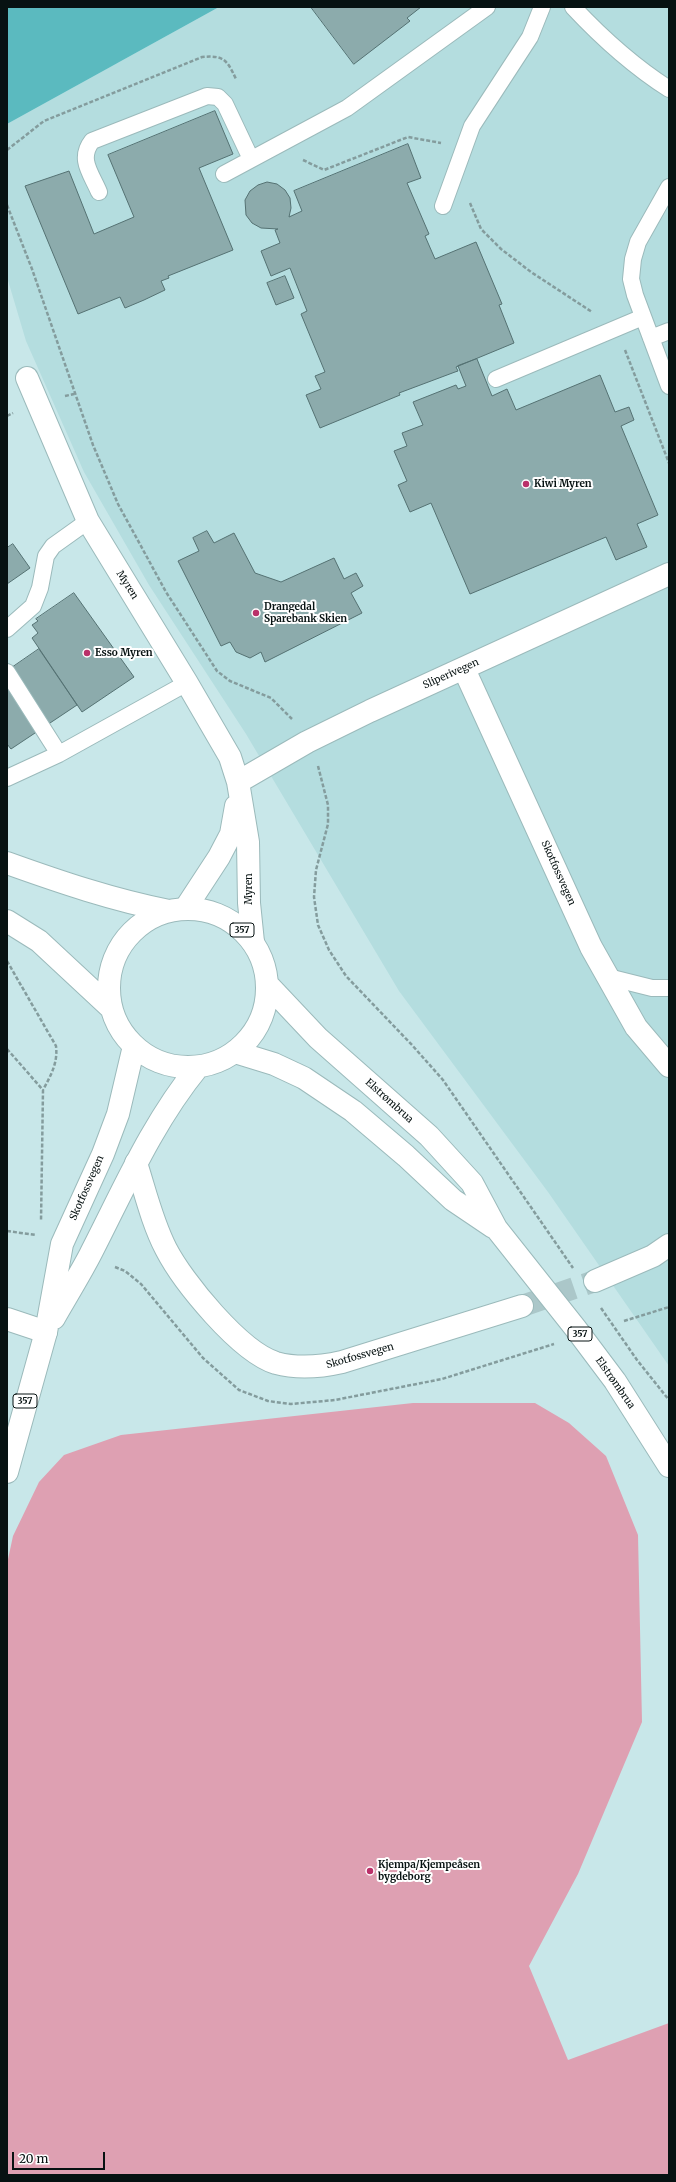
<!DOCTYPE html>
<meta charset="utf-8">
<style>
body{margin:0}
#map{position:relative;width:676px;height:2182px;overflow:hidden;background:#c8e7e9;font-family:Merriweather,serif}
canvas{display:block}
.frame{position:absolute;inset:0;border:8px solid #071212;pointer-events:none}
.scale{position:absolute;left:12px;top:2152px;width:93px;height:18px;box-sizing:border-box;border:2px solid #071212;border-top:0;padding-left:5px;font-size:12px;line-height:14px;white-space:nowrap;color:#071212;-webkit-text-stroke:3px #fff;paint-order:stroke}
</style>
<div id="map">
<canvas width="676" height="2182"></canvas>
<div class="frame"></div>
<div class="scale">20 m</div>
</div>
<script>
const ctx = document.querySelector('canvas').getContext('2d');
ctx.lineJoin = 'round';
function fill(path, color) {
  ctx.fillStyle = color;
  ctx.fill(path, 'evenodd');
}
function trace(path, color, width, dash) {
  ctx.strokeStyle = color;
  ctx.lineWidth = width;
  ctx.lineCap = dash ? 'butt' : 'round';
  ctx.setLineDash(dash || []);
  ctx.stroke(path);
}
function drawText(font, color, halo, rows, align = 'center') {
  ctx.font = font + ' Merriweather,serif';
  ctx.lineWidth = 4;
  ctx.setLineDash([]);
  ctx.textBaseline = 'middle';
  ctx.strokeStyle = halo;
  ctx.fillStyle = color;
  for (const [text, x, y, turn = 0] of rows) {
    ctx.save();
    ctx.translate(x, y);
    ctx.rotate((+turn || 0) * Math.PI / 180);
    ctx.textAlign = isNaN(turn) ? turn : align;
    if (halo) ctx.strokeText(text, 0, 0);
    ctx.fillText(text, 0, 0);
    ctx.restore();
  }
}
fill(new Path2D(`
 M219,7H669V1366L548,1192L399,991L246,734L149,585L84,472L26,341L7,277V124Z`), '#b4dddf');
fill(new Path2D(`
 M413,1403H535L569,1423L606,1456L638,1535L642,1722L578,1874L529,1966L568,2060L669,2023V2175H7V1564L13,1536L39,1482L64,1455L121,1435Z`), '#dea0b2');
fill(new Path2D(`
 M7,7H219L7,124Z`), '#5bbabf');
const building = new Path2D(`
 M311,7H421L407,18L410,21L354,64Z
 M215,111L233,154L199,168L233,250L168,276L169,278L161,281L165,290L144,300L125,308L120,297L78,314L25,186L69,171L94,234L134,217L108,155Z
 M408,144L421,178L407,183L429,234L425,236L435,259L476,242L502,304L499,305L514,343L456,367L458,371L455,372L399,393L400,395L320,428L306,395L321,389L315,376L325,372L301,314L307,311L290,268L271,276L261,251L280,243L275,230L278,229L261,228L252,223L246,215L245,200L250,191L258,185L267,182L277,184L285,190L290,198L291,208L289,217L302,211L294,191Z
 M285,276L294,298L276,305L267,283Z
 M477,359L492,396L507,389L516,410L600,375L615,412L629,407L634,420L621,426L658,515L637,524L647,547L616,560L606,537L470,594L431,503L410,512L398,485L407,481L394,451L407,446L402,433L423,425L413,402L456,385L458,389L466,386L458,366Z
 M207,531L214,543L234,533L255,573L281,582L334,558L344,579L356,573L363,586L351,593L362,613L265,662L261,652L250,658L236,652L230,642L221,646L178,561L199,551L193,538Z
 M13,544L30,568L7,584V548Z
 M74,593L134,677L82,712L32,638L38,633L32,625L38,621L36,619Z
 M39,649L77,705L11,749L7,744V671Z`);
fill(building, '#8cabac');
trace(building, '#557273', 1);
trace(new Path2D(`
 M522,1306L595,1281`), '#abc7c9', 22, [22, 11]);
const lane = new Path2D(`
 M573,7C602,38 633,66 669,89
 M224,174L347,108L487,7
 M669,187L638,242L633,259L631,279L635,295L669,386
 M99,192C91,173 78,159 92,141L207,96L218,97L225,104L251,159
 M443,206L472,126L530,37L542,7
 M651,338L669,331
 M496,379L643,317
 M7,629L33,606L40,588L46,556L53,546L88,521
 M7,672L59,754
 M7,778L59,754L187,683
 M608,977L652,988H669`);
const street = new Path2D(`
 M27,378L88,521L187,683L230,757L238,782L248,842L249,903L253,942
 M464,669L591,947L636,1027L669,1066
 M238,782L307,742L370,711L669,574
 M185,909L219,857L231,834L236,806
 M136,1163C145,1191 152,1222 166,1249C183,1282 240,1352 276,1363C298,1369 320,1367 342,1362L522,1306
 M595,1281L653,1256L669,1245`);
const secondary = new Path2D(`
 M7,1319L46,1332`);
const primary = new Path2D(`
 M7,863C60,882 113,900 169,911
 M109 988a79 79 0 1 1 158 0a79 79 0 1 1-158 0Z
 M7,921L39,941L111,1008
 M268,985L318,1038L429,1136L472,1183L496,1228L576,1329L615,1381L669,1466
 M235,1052L274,1064L304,1078L353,1111L406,1156L453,1200L493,1227
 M54,1318C66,1297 79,1276 90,1255C123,1191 152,1123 198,1067
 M7,1472L46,1332L62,1244L103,1154L118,1114L134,1046`);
trace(lane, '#9bbabb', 18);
trace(street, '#9bbabb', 24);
trace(secondary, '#9bbabb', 24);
trace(primary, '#9bbabb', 24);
trace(new Path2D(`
 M7,150L44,121L202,57C224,55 227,60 236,79
 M303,160L324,170L408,137L441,143
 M470,203L481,229L501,249L531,272L592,312
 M7,205L32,269L93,445L118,504L166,592L217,671L230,681L271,698L292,719
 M625,350L669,463
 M65,396L74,394
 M7,416L13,413
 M318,766L328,805V824L316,870L314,897L318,925L329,950L346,976L412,1045L443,1080L573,1268
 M7,961L56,1046C58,1063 51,1075 43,1090
 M7,1049L43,1090L41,1221
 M7,1231L36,1235
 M115,1267L125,1271L141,1284L203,1358L239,1390L268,1401L291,1404L335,1400L442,1379L554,1344
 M601,1308L637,1360L669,1400
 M624,1321L669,1307`), '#849c9d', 2.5, [4, 2]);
trace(lane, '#fff', 16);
trace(street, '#fff', 22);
trace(secondary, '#fff', 22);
trace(primary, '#fff', 22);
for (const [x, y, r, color] of [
 [526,484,4,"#ba3069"],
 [256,613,4,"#ba3069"],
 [87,653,4,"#ba3069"],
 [370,1871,4,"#ba3069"]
]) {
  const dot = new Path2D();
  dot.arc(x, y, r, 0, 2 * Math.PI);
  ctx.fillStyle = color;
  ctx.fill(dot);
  trace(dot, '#fff', 1.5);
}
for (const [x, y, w] of [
 [242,930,24],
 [580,1334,24],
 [25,1401,24]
]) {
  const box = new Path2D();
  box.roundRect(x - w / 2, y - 7, w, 14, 3);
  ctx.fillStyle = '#fff';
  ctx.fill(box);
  trace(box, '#071212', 1);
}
drawText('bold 9px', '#071212', null, [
 ["357",242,930],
 ["357",580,1334],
 ["357",25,1401]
]);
drawText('bold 10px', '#071212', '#fff', [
 ["Kiwi Myren",534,484],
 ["Drangedal",264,607],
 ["Sparebank Skien",264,619],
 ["Esso Myren",95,653],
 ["Kjempa/Kjempeåsen",378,1865],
 ["bygdeborg",378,1877]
], 'left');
drawText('10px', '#071212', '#fff', [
 ["Myren",127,585,58],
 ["Sliperivegen",451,674,-24],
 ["Skotfossvegen",558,873,66],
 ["Myren",249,889,-90],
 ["Elstrømbrua",389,1101,42],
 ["Skotfossvegen",87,1188,-66],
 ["Skotfossvegen",360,1356,-16],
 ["Elstrømbrua",615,1383,55]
]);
</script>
